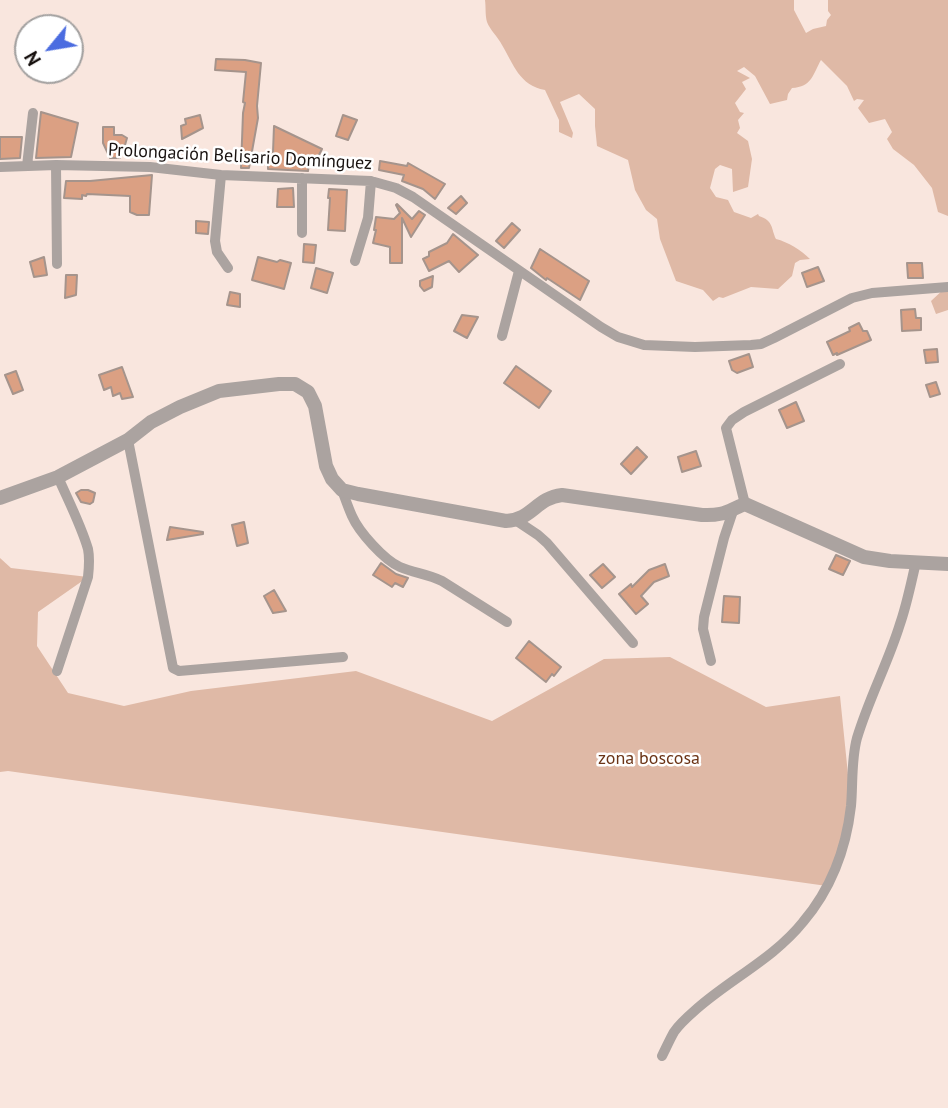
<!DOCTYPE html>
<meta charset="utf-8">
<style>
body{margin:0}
#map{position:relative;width:948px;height:1108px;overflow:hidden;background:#f9e6de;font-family:"PT Sans",sans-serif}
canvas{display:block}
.north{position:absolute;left:14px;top:14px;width:70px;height:70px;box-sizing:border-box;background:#fff;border:2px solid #a2a09f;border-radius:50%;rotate:240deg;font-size:19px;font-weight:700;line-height:28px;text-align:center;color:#17110f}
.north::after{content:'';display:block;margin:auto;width:24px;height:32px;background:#4b6ce0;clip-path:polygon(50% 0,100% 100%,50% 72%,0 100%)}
</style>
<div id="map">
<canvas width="948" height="1108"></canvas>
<div class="north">N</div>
</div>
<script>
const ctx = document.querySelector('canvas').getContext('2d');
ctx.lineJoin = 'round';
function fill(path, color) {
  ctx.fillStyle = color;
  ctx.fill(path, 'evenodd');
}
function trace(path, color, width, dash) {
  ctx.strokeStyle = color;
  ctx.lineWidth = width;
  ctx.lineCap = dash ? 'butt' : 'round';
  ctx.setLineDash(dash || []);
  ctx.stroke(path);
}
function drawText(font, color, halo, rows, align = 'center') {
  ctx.font = font + ' "PT Sans",sans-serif';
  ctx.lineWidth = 5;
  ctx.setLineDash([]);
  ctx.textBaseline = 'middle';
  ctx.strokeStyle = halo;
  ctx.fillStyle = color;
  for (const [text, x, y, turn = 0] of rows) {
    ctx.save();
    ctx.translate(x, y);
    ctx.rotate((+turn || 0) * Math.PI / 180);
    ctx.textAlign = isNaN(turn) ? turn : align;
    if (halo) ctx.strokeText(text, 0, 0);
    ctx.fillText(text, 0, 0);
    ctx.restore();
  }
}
fill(new Path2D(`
 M485,0H794V10L806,33L813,29L826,26L827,20L831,15L828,11V0H948V216L938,212L932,188L914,165L893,149L887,139L892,132L885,119L869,123L858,108L864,100L857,99L854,101L847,86L821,60C813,74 812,87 792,88L788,94L787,100L770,104L755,76L744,67L737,71L750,78L742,82L746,89L735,103L740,112L744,113L738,120L740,128L737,133L748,141L752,159L748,187L733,192L732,169L720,165L715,169L710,188L716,197L728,200L734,212L751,218L758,214L759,216C774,221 771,229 776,239C788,242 801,250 810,259L800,260L795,263L792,276L778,289L751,287L723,298L719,297L713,301L703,290L676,281L660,239L657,219L646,210L635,190L628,160L597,146L595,126V109L579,94L560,102L573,133L572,138L559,132V120L545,90C519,85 514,65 502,45C498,37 490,30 487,22C485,15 486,7 485,0Z
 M948,282V310L936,314L931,301L945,288Z
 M0,558L11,568L88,577L38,612L37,646L68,693L124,706L191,691L356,671L492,721L604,659L670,657L766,707L840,696L851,804L827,886L8,771L0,772Z`), '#dfb9a6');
const building = new Path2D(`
 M216,59L245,60L261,63L257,106L258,118L249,168H241L243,113L245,103L243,102L246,72L215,70Z
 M41,112L78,123L71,157L36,158Z
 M200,115L203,128L182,139L181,126L186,124L185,119Z
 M343,115L357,120L348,140L336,136Z
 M274,126L322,149L317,159L313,157L312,165L309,164L308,171L268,169V152H273Z
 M103,127H114V135H122L127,138L125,145L121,147L120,158H110L103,143Z
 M0,137H22L20,158L0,159Z
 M380,161L407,166L408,163L445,184L435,199L423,189L402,181L404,175L379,170Z
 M152,175L149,215H137L130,212V196L87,194L86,196L82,195V199L64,198L66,181H90Z
 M293,188L294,207H277L278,189Z
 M329,189L347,190L345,231L328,230L330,198H328Z
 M461,196L467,203L456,214L448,208Z
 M397,204L412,219L419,211L425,215L411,237L402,218V263H390V247L373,243L376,230H374L376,217L394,219L400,213L396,205Z
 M196,221L209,222L208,234L196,233Z
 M512,223L520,230L504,248L496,241Z
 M453,234L478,255L459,272L449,261L429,271L423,259L429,256V252L447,243Z
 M304,244L316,245L314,263L303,262Z
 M540,249L589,281L580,300L547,278L546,280L531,268Z
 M44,257L47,275L34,277L30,262Z
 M258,257L277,262L280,260L291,263L284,289L252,280Z
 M907,263H922L923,278H908Z
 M818,267L824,281L807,287L802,273Z
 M316,268L333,273L327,293L311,288Z
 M66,275H77L76,295L65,298Z
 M433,276L432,287L424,291L420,286V281Z
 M230,292L240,294V307L227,305Z
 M915,309L916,318H921V330L902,331L901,310Z
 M462,315L478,317L467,338L454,331Z
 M859,323L863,331H867L871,340L837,355V353L833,355L827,342L850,331L849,328Z
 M937,349L938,362L926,363L924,350Z
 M749,354L753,367L737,373L732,370L729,361Z
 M516,366L551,391L539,408L504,383Z
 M122,367L133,397L122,399L120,393L113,396L111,387L104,390L99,375Z
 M16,371L23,390L13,394L5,375Z
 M936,382L940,394L930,397L926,385Z
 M796,402L804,421L787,428L779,410Z
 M637,447L647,457L631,474L621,464Z
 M696,451L701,466L682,472L678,457Z
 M81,490H88L95,493L93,502L90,504L81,502L76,493Z
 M244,522L248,543L237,546L232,525Z
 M170,527L203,532V534L167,540Z
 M836,555L850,561L843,575L829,569Z
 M381,563L396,574L408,578L403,587L395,583L392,587L373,575Z
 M603,564L615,577L602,588L590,575Z
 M665,564L669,576L654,582L641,596L648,604L636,614L619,594L631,584L632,587L649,570Z
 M274,590L286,611L273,613L264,596Z
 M724,596L740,597L739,623L722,622Z
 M529,641L561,667L554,676L552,674L546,682L516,658Z`);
fill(building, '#dba083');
trace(building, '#a5948c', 2);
trace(new Path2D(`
 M56,165L57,264
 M27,166L33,113
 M0,167L56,165L150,167L221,175L371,181L396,188L413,197L601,327L618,337L644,345L695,347L751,345L761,344L774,338L852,298L872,293L948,287
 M221,175L215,241L217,252L228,268
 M302,233V178
 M355,261L368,218L371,181
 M502,336L519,271
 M128,440L173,668L179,671L343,657
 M342,490C345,498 348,507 352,516C359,532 384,560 400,567C414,573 428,574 442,581L507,622
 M745,504L726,428L732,420L744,412L840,364
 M517,521L538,535L547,543L633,643
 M711,661L703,629L704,617L724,538L733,511
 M57,671L88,577C89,568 90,559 88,549C81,525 68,500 58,477
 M662,1056C666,1048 670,1039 674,1032C681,1022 691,1014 700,1006C734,977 775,957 803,922C831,889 846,850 851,806C853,784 851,760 857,738C869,698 888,663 900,624C907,604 911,583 916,562`), '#aba3a0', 10);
trace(new Path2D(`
 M0,498L58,477L128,440L151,422L180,407L219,391L279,384H295L308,392L315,406L326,466L332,479L342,490L358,494L506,521C532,520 536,498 562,495L702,515C724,516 727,511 745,504L864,557L890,561L948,564`), '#aba3a0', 14);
drawText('18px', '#17110f', '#fff', [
 ["Prolongación Belisario Domínguez",240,157,3]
]);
drawText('18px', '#6b3416', '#fff', [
 ["zona boscosa",649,759]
]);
</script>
